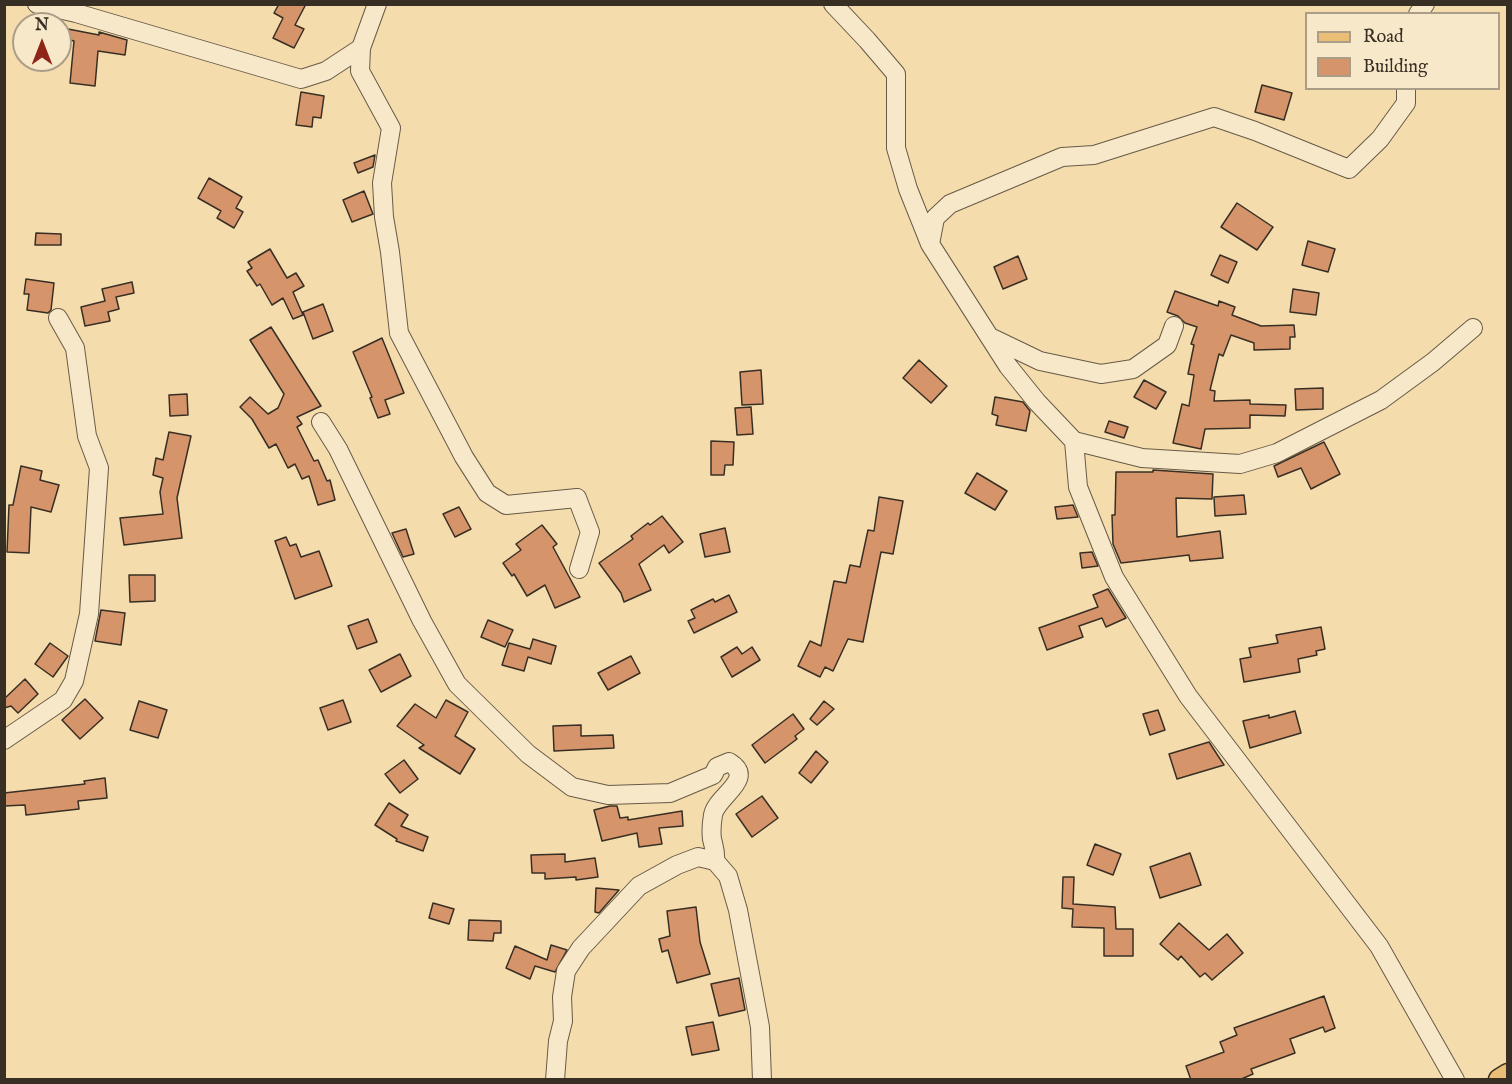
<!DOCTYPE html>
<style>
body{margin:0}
#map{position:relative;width:1512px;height:1084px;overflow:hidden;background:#f4dcad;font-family:"IM FELL English",serif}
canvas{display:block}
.frame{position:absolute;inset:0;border:6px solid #382f24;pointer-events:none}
.legend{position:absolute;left:1305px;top:12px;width:195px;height:78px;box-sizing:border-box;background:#f8e8ca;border:2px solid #ab9e88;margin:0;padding:8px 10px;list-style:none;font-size:18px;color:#382f24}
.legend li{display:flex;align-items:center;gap:12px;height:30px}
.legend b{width:30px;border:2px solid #ab9e88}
.north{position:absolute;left:12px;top:12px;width:60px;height:60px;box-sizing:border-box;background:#f8e8ca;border:2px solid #ab9e88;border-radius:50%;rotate:0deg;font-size:16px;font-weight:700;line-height:24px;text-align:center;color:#382f24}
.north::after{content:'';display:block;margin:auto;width:21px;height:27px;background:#8f2418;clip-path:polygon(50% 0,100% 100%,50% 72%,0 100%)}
</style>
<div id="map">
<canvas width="1512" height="1084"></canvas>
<div class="frame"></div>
<ul class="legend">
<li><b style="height:8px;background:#eabe76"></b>Road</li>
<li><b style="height:16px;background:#d6946b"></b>Building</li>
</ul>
<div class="north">N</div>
</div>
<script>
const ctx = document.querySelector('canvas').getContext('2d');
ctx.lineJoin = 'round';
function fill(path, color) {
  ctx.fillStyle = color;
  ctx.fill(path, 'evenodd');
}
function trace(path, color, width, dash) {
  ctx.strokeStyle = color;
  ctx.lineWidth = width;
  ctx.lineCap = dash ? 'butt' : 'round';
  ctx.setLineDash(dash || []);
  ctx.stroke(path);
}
const building = new Path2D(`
 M279,4H306L295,25L304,29L294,48L273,38L283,18L274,13Z
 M68,29L99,35V32L127,40L125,55L98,51L95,86L70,83L74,41L66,39Z
 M1262,85L1292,93L1284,120L1255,112Z
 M301,92L324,96L321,118L313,117L312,127L296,125Z
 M375,155L373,167L358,173L354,163Z
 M209,178L242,197L236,208L243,212L234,228L217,218L221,211L198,198Z
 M364,191L373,214L352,222L343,200Z
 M1237,203L1273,227L1257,250L1221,227Z
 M36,233L61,234V245H35Z
 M1308,241L1335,249L1328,272L1302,265Z
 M270,249L287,278L296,273L304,286L293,292L303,315L293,319L283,298L272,305L260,284L257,286L247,271L252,268L248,262Z
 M1220,255L1237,262L1228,283L1211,275Z
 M1018,256L1027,279L1003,289L994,267Z
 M26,279L54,283L51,310L48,313L27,310L29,294H24Z
 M132,282L134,293L116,297L119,309L108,312L110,321L85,326L81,307L105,301L102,289Z
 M1293,289L1319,293L1316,315L1290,312Z
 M1175,291L1218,306L1219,301L1235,307L1232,315L1261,326L1294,325L1295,337H1290V349L1254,350V343L1231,335L1223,356L1219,354L1210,390L1215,391L1214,401L1250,400V404L1286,405L1285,416L1250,415V428L1205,429L1201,449L1173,443L1182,404L1189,406L1194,375L1188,374L1194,345L1191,344L1197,327L1185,323L1178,316L1167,312Z
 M323,304L333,331L313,339L303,312Z
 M271,327L321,406L297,417L302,424L297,427L314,461L318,460L327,481L330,480L335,500L318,505L309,476L302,479L295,464L288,468L276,444L269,448L252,419L240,407L250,397L268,414L278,408L284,394L250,340Z
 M382,338L404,393L385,400L390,414L378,418L370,398L372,397L353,352Z
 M919,360L947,386L931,403L903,378Z
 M761,370L763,404L742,405L740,372Z
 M1144,380L1166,392L1156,409L1134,397Z
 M1323,388V409L1296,410L1295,389Z
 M187,394L188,415L170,416L169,395Z
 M995,397L1023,402L1030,411L1026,431L996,425L998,416L992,414Z
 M751,407L753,434L737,435L735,408Z
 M1109,421L1128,427L1124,438L1105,432Z
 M169,432L191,436L177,498L182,538L124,545L120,518L163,514L160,492L163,478L153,475L156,458L163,460Z
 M711,441L734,442L733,465H725L724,475H711Z
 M1324,442L1340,474L1311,489L1301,468L1278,477L1274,466Z
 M21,466L42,471L40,480L59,485L51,512L31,507L29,553L7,552L9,505H13Z
 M1153,470L1213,474L1212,499L1176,498L1177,537L1220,531L1223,558L1190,561L1189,555L1121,563L1113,544L1112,515H1115L1116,472H1153Z
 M977,473L1007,491L995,510L965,493Z
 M1244,495L1246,514L1215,516L1214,497Z
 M879,497L903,501L893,554L881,552L863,642L848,639L833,671L825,667L820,677L798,666L810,641L821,646L834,581L846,583L850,565L860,567L868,530L874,531Z
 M1073,505L1078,517L1057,519L1055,507Z
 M459,507L471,529L455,537L443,514Z
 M662,516L683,542L669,553L664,545L639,564L651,590L624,602L621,593L599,563L633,539L631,536L648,523L650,525Z
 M542,525L557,544L553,547L580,597L555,608L545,585L527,596L514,574L512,576L503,563L521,550L516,544Z
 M725,528L730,552L705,557L700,534Z
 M406,529L414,554L403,557L392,533Z
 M286,537L290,546L296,544L301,557L319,551L332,586L295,599L275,541Z
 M1092,552L1098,566L1082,568L1080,553Z
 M129,575H155V601L130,602Z
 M1108,589L1126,618L1106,627L1102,618L1079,626L1083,637L1047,650L1039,628L1098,607L1093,595Z
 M729,595L737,612L694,633L688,621L695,618L691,610L713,599L715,602Z
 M101,610L125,613L121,645L95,641Z
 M368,619L377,642L357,649L348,626Z
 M488,620L513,630L505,647L481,637Z
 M1321,627L1325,649L1316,651L1317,655L1298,659L1300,672L1244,682L1240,659L1251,657L1249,648L1278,643L1276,635Z
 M533,639L556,646L551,664L528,657L524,671L502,665L509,643L530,649Z
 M50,643L68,656L53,677L35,664Z
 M737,647L742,654L752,647L760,660L732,677L721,657Z
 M400,654L411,676L381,692L369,670Z
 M631,656L640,673L608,690L598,673Z
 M25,679L38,694L18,713L11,706L4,708V699Z
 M85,699L103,718L80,739L62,720Z
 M343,700L351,722L328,730L320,708Z
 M446,700L468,712L455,736L475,749L460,774L419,748L424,745L397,726L415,704L436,718Z
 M139,701L167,710L158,738L130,730Z
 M824,701L834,709L817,725L810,719Z
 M1158,710L1165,730L1150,735L1143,714Z
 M1295,711L1301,733L1250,748L1243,721L1269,715V718Z
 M793,714L804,729L795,736L797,739L765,763L752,745Z
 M581,725V736L613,735L614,748L554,751L553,726Z
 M1209,742L1224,765L1177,779L1169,754Z
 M816,751L828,762L811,783L799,773Z
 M404,760L418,779L400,793L385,774Z
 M105,778L107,798L78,801L79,809L26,815L25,805L4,806V793L85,784L84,781Z
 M762,796L778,818L752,837L736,814Z
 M389,803L408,815L401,826L428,837L423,851L396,841L397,839L375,825Z
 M610,806H617L620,818L628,817V820L682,811L683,826L659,828L662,844L639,847L637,833L602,841L594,810Z
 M1095,844L1121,854L1113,875L1087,865Z
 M1190,853L1201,885L1160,898L1150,867Z
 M565,854V862L595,858L598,877L576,880V877L545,879V873H532L531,855Z
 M1063,877H1074L1073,904L1115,907L1116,929H1133V956H1104V928L1072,927L1073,909L1062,908Z
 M596,888L619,890L599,913L595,912Z
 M433,903L454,909L449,924L429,918Z
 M696,907L700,942L710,974L677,983L668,950L662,952L659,939L670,936L667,911Z
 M469,920L501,921V933H494L493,941L468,940Z
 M1179,923L1209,950L1227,934L1243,953L1212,980L1205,973L1200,977L1181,956L1178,960L1160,944Z
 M551,945L567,950L555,972L535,966L530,979L506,968L515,946L547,960Z
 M739,978L745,1010L719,1016L711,984Z
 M1324,996L1335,1028L1325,1032L1323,1027L1290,1039L1295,1053L1251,1069L1253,1074L1239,1080H1191L1186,1066L1224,1052L1220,1042L1237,1035L1234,1028Z
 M713,1022L719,1050L692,1055L686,1027Z`);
fill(building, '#d6946b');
trace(building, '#382f24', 1.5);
const minor = new Path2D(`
 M37,4L76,13L301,79L326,71L361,48
 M377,4L361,48L360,71L391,128L382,183L384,217L390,252L399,333L464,457L487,493L506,505L577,498L590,532L579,569
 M833,4L867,40L896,74V148L908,189L930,244
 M1418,14L1425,4
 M1406,88V103L1380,139L1349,169L1255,131L1214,117L1094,155L1062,157L950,204L935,218L930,244L1008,366L1037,402L1074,441L1078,487L1114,577L1188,696L1379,946L1455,1080
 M990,337L1040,361L1101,374L1133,369L1167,345L1174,326
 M321,422L338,449L422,621L457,684L528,754L572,787L608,795L670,793L713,775L717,767L729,762C757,779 716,796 713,815C712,821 711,832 712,839C714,848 716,852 715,861
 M1074,441L1142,458L1240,464L1277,453L1381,400L1433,362L1473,328
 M4,740L63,700L74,681L89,614L99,468L87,436L75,348L58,318
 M555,1080L558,1041L563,1021L562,997L566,971L581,948L639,886L677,865L698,857L715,861L728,876L738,910L760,1027L762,1080`);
const major = new Path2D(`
 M1500,1080L1508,1075`);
trace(minor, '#675a46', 20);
trace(major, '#382f24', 25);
trace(minor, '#f8e8ca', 18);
trace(major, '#eabe76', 22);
</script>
